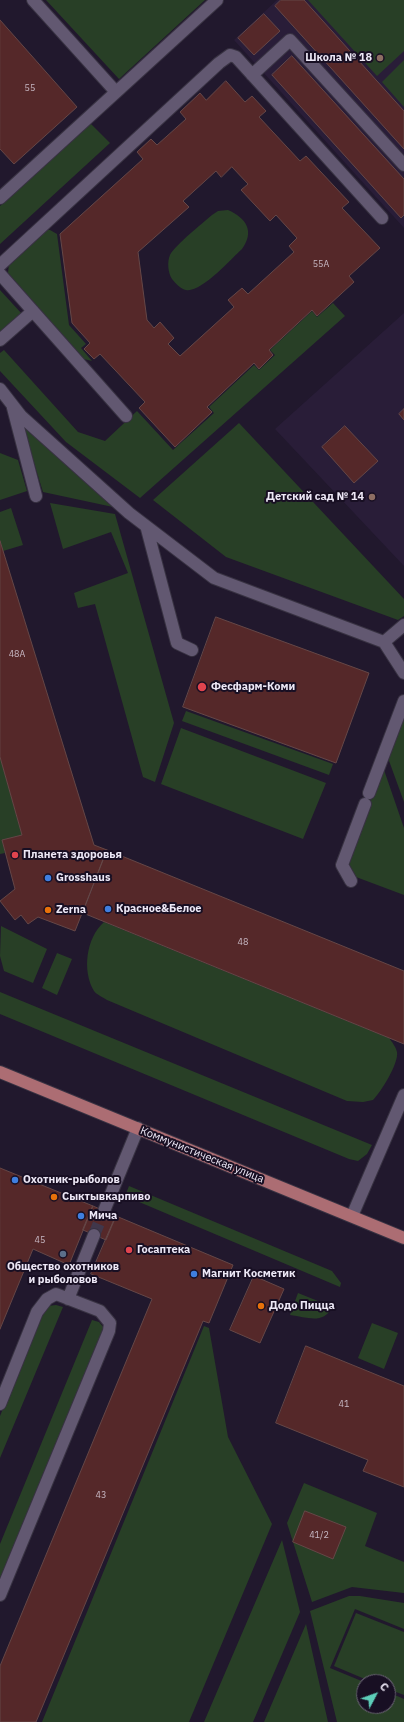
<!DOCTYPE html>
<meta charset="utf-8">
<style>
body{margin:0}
#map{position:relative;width:404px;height:1722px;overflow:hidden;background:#21182d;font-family:"IBM Plex Sans",sans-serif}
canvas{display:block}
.north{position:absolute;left:356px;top:1674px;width:40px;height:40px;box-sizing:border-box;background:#180f23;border:1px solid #6d6677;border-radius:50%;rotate:49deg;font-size:11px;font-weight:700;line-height:16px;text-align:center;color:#ede8f6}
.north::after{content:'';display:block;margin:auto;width:14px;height:18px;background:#5dceb9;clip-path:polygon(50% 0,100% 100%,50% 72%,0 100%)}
</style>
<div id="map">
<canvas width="404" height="1722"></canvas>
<div class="north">С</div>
</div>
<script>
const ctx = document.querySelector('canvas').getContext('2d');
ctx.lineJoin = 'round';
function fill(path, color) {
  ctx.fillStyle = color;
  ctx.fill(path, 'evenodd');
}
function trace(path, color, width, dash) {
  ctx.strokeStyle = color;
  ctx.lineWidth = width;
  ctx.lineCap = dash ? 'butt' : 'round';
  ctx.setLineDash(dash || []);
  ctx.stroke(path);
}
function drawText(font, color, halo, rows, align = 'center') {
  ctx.font = font + ' "IBM Plex Sans",sans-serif';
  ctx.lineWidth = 4;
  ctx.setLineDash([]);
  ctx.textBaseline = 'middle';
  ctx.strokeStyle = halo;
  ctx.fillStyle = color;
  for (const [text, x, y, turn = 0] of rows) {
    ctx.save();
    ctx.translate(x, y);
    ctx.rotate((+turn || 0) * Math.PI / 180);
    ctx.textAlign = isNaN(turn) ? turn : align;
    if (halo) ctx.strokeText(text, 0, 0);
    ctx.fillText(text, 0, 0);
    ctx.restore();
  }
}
fill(new Path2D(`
 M277,0H404V228L234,40Z
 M404,313V566L275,429Z`), '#291d38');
fill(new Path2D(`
 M46,0H205L119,79Z
 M308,0H404V51L377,76Z
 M404,60V107L382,82Z
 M90,123L110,143L0,244V206Z
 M228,210C246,218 255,231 242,249C231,259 201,293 186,290C181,289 175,283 172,279C168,273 167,262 170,255C176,244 202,224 212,215L218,211Z
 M46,230H50L57,234L69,325L86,344L81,348L92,361L84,359L8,273L9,263Z
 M0,290L22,314L0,334Z
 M333,303L345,316L140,498L66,442L0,371V353L4,350L78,432L105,441L137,411L173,450L214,413L209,407L254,365L259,370L275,355L270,350L312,311L317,317Z
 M239,423L404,599V616L398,620L226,557L153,500Z
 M22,424L113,507L43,492Z
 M0,453L18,460L27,491L0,500Z
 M50,503L115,514L174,723L155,782L143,777L95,604L78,608L74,593L128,573L111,532L63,549Z
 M11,508L23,545L3,551L0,541V512Z
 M186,711L333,764L329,775L182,721Z
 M404,713V802L388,758Z
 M181,728L326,783L303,839L161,784Z
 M0,757L22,835L2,840L5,853L0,854Z
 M383,767L404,828V895L356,877L348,862Z
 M104,922L389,1038C392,1042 396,1047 397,1052C399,1063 381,1092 373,1100L363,1102L347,1101L107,1000C103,997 97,995 94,991C82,971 86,938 104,922Z
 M1,926L47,949L33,983L4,971L0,956Z
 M57,953L72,959L57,995L42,988Z
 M0,992L372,1145L367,1154L358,1161L349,1159L0,1014Z
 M129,1186L332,1271L341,1283L340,1287L125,1196Z
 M298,1293L333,1307C322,1325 308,1317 290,1315Z
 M56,1305L63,1307L0,1458V1416L41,1315L48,1306Z
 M92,1320L99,1322L104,1328L0,1581V1544Z
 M372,1323L398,1333L384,1369L358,1358Z
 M204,1326L209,1328L228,1437L272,1524L189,1722H42Z
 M304,1483L377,1513L365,1546L404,1562V1593L352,1587L312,1602L287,1523Z
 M282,1540L300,1612L253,1722H204Z
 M349,1596H360L404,1603V1629L355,1609L330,1668L364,1682V1706H388V1692L404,1699V1722H337L310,1611Z
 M356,1613L404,1632V1695L388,1689V1682H372L334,1666Z
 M306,1624L328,1722H264Z`), '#283f26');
const building = new Path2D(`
 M281,0H304L404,111V149L275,6Z
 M264,14L280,31L254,55L238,38Z
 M0,20L77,107L14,164L0,149Z
 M292,56L404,179V215L401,218L272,75Z
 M226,81L245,102L252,96L266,111L259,117L300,161L306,156L349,202L342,208L380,248L349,276L354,282L317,316L312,310L269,350L273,355L259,369L254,363L207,407L212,412L175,447L139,408L145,402L100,354L94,359L84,349L90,343L72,323L60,234L143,159L137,152L151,139L157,145L186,119L180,112L200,93L206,100ZM232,167L248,184L241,190L270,221L276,215L297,238L289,246L294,252L248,294L242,288L228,300L234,307L180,356L168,344L174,338L160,322L154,328L147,320L138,252L189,207L183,201L216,171L221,177Z
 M404,409V420L399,414Z
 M345,426L378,461L354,483L322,447Z
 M0,541L94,845L107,850L75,931L38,917L28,924L21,915L15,920L0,901L15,889L2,840L22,835L0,757Z
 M216,617L369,673L336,763L183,707Z
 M107,850L404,971V1044L83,913Z
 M0,1168L93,1206L69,1265L33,1249L0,1329Z
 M93,1206L116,1216L106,1240L83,1230Z
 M116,1216L233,1265L209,1323L203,1321L36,1722H0V1666L152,1299L91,1274Z
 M254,1276L284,1289L260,1343L230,1330Z
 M306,1346L404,1386V1487L363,1471L368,1460L276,1423Z
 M305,1511L346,1527L333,1559L293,1542Z`);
fill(building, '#552829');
trace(building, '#654747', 1);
trace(new Path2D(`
 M94,1235L104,1211`), '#40374b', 12, [12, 6]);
const minor = new Path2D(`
 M33,0L116,92
 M252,75L290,40L404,165
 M0,198L217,0
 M0,265L219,63L230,55L236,57L382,218
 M0,274L126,416
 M0,340L33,311
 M0,389L21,416L129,513L214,578L384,642L404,673
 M13,408L36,496
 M147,529L177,643L192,650
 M384,642L404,625
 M369,793L404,701
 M351,881L342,865L365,804
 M104,1211L138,1128
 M352,1216L404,1095
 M68,1299L94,1235
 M0,1404L37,1312L47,1299L56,1294L100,1311L110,1323L109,1331L0,1595`);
const major = new Path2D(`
 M0,1072L404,1238`);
trace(minor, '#383242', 14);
trace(major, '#383242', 14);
trace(minor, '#625871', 12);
trace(major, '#ac6d73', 12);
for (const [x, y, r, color] of [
 [380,58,4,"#8d6e63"],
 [372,497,4,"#8d6e63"],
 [202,687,5,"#e0444e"],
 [15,855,4,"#e0444e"],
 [48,878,4,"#3f7fe0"],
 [108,909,4,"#3f7fe0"],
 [48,910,4,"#e8710a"],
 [15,1180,4,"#3f7fe0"],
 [54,1197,4,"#e8710a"],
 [81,1216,4,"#3f7fe0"],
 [129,1250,4,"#e0444e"],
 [63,1254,4,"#5c6f8a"],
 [194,1274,4,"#3f7fe0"],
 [261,1306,4,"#e8710a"]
]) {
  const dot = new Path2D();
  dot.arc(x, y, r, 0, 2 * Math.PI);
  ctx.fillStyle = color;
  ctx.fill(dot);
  trace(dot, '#180f23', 1.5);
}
drawText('9px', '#c7b8c3', null, [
 ["55",30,88],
 ["55А",321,264],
 ["48А",17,654],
 ["48",243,942],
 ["45",40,1240],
 ["41",344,1404],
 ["43",101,1495],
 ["41/2",319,1535]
]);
drawText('bold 11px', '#ede8f6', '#180f23', [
 ["Школа № 18",372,58,"right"],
 ["Детский сад № 14",364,497,"right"],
 ["Фесфарм-Коми",211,687],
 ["Планета здоровья",23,855],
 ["Grosshaus",56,878],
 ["Красное&Белое",116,909],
 ["Zerna",56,910],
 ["Охотник-рыболов",23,1180],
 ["Сыктывкарпиво",62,1197],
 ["Мича",89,1216],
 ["Госаптека",137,1250],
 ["Общество охотников",63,1267,"center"],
 ["и рыболовов",63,1280,"center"],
 ["Магнит Косметик",202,1274],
 ["Додо Пицца",269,1306]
], 'left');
drawText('11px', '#ede8f6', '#180f23', [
 ["Коммунистическая улица",202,1155,22]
]);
</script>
